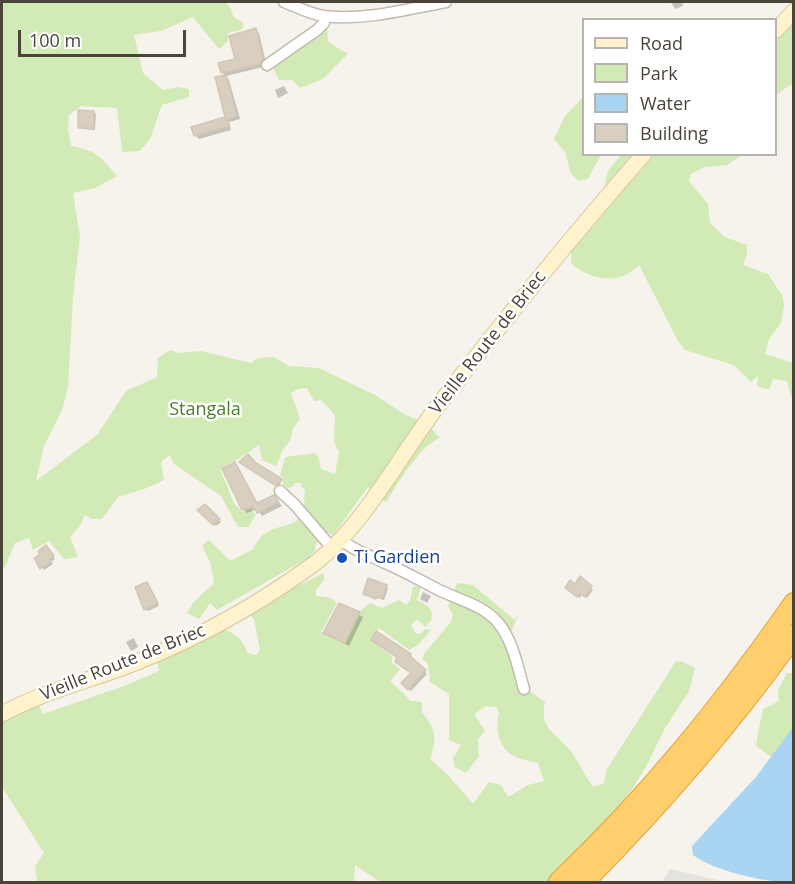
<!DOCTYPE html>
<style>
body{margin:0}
#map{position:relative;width:795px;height:884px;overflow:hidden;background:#f6f3ec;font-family:"Open Sans",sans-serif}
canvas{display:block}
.frame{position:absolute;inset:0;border:3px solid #4b4439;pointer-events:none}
.legend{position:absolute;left:582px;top:18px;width:195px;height:138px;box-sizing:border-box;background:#fff;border:2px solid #b7b4b0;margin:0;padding:8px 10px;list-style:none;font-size:18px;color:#4b4439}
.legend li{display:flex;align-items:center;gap:12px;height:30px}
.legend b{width:30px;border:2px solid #b7b4b0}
.scale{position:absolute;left:18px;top:30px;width:168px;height:27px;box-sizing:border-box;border:3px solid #4b4439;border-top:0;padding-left:8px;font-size:18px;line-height:21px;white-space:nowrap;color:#4b4439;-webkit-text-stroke:4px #fff;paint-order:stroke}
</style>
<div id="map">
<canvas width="795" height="884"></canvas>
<div class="frame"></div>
<ul class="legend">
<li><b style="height:8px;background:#fff3cd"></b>Road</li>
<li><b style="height:16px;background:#d2eab5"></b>Park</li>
<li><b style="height:16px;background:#a9d4f2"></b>Water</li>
<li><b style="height:16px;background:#d8cfc1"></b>Building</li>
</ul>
<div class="scale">100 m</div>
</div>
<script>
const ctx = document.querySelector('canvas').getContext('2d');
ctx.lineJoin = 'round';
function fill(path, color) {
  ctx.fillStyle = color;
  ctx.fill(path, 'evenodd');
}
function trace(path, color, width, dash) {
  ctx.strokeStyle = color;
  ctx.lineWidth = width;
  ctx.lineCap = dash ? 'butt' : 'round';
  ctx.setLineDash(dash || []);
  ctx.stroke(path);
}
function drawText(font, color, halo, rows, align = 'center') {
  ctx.font = font + ' "Open Sans",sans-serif';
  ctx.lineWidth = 5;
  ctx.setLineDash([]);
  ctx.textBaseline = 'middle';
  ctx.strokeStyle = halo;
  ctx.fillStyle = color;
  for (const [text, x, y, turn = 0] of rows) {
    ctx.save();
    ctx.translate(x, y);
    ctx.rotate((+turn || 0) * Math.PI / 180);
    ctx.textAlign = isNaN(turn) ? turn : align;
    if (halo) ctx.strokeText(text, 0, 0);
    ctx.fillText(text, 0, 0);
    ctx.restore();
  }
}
fill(new Path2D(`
 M2,2H225L231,9L233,16L244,24L241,30L228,33V41L219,49L193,17L161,31L134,35L143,73L163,90L178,87L189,89V97L162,105L150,139L140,151L122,152L117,108L81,106L69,115L68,129L71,146C96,150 101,157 117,176L95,188L73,193L80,237L73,296L68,388L62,410L44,446L36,481L97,435L126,391L157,377L158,358L170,350L179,353L201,351L251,363L258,358L274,357L289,366L319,368L375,395L404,414L427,424L440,438C419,447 398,483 386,502L368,487L333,535L327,533L316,543L315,550L308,558L217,610L210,603L199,619L187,613L193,603L214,583L211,565L202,545L209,540L230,561L252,550L262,535L273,529L294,523L303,513L305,491L300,483H295L293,487L288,488L282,483L283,478L280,475L285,458C294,454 304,456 314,453L318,456L321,469L335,474L339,452L334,442L335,415L321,400L314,401L307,388L298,389L291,393L300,419L293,428L290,441L283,449L276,466L262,460L259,445L240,458L220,469L234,503L242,512L251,509L256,515L248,527H238L221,496L174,464L170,455L161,462L164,480L147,488L118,497L102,519H92L85,515L80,526L70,537L78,557L64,559L49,541L33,550L29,538L15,543L5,567L2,568Z
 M793,17V84L788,86L776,96V35Z
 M327,27L328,42L348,54L323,79L300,88L292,80H279L272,65Z
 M583,97L584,154L601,155L588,179L579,181L571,174L565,152L554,139L565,116Z
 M621,155H742L727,165L704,167L691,174L689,181L708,204L710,223L725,237L747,245V254L743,265L768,274L782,295L784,305L781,323L769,339L765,354L793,363V398L791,396L787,381L773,379L769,390L757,386L758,376L751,382L734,365L685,350L678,341L639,265C635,268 631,272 627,274C610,284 584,276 571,263V248L603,206L605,183L608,171Z
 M323,573L325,579L316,590V596L331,598L337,603L321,632L346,643L361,610L370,603L382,608L399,600L406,605L410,601L413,586L421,587L417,600L428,606L432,613L431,621L425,627L417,619L411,625L416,634L422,633L425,629L431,630L419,644L409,650L379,628L371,640L393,657L391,662L400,669L390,681L411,701L422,702V713C436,727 437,740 430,759L448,775L473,804L489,782L501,785L508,797L528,785L544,781L538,763C531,761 521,760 514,756C498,748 495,728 499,713L496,707L486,706L474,714L485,731L478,739L479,756L466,773L455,767L453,758L461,745L449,740V694L430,682L428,664L422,659L424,654L451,622L453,615L448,606L457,583L473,585L515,620L520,613L506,641L520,684L545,702C539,730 555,731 570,750C578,761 585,775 593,787L604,783L607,769L676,661L683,662L695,668L689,691L665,728L646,767L630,792L593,836L547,882H380L355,865L354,882H37L35,866L44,853L2,787V719L38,704L43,714L124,686L159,671L157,661L224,630C238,633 243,642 248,653L256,655L260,650L254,619L249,614L289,588L302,584Z
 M787,673H793V727L771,757L756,746C758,734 760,722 763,709L779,701L778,690Z`), '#d2eab5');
fill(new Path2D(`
 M670,869L726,882H662Z`), '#e5e3e0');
fill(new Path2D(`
 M793,727V882C767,883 714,871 693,855L692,846L756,777Z`), '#a9d4f2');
fill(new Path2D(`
 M671,2H682L683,6L675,9Z
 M255,30L259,33L266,63L263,67L226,76L222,73L237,60Z
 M225,76L229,80L240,119L229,122L231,130L199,139L195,135L226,118Z
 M284,86L288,93L278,98L275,90Z
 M94,112L96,114L95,130L82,129L79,127Z
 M235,464L258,504L277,500L282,506L262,516L257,509L247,513L243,509Z
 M205,506L221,522L216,526L200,511Z
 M48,549L55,559L51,561L53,564L44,570L42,568V554Z
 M588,585L593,590L587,598L582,594L580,598L569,590L575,586Z
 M149,586L159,606L148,611L145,609Z
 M386,586L388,588L384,600L367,595Z
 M423,592L431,596L427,603L420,599Z
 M340,605L363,617L349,646L325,632Z
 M134,638L138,647L131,651L126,642Z
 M410,656L427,674L411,691L403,683L412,673L398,663Z`), '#0003');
const building = new Path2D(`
 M256,28L263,58L260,64L221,73L218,63L235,59L229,36Z
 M226,75L237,116L227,119L229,126L194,136L191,127L225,117L215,77Z
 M78,110L94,111V128H78Z
 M248,454L256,463L282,479L279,484L275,485L239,462Z
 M235,462L257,503L274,495L279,502L257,513L253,506L242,510L222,469Z
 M205,504L220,519L213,525L197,510Z
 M46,545L54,556L50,559L52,561L40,569L34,558L40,554L38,551Z
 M580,576L592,586L585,597L579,593L577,597L565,588L570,580L575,584Z
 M368,578L387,585L382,598L377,597L376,599L363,594Z
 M147,582L158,603L144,610L135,587Z
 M339,603L360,612L345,643L323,633Z
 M376,631L411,654L410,656L426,670L408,690L401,683L411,673L395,662L397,657L371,640Z`);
fill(building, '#d8cfc1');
trace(building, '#d3c7b4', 1.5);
const street = new Path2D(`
 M284,2C297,7 310,14 324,16C364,21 408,9 446,2
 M267,65L317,30L324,23V16
 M280,491L295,505L332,548
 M341,539C353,551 370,555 385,563C404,571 421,581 439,590C461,601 488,606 502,628C514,646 518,668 524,689`);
const secondary = new Path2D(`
 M776,30L794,11
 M2,714C44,691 92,680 137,662C198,638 257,605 311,566C361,530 399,457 437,407C503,321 572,236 644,154`);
const highway = new Path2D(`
 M559,882C649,796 722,706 794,603
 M584,882C660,805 731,724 794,635`);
trace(street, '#c2bbae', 13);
trace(secondary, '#d6c79b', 17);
trace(highway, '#e0a43c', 22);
trace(street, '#fff', 10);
trace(secondary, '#fff3cd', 15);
trace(highway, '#ffcf6e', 20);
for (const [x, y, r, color] of [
 [342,558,6,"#1a4fb4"]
]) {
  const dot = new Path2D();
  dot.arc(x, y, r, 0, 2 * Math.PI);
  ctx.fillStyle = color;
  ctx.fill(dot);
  trace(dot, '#fff', 2);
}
drawText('18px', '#4b4439', '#fff', [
 ["Vieille Route de Briec",488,343,-52],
 ["Vieille Route de Briec",123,663,-22]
]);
drawText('18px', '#4a7f2a', '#fff', [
 ["Stangala",205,410]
]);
drawText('18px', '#164399', '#fff', [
 ["Ti Gardien",354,558]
], 'left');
</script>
